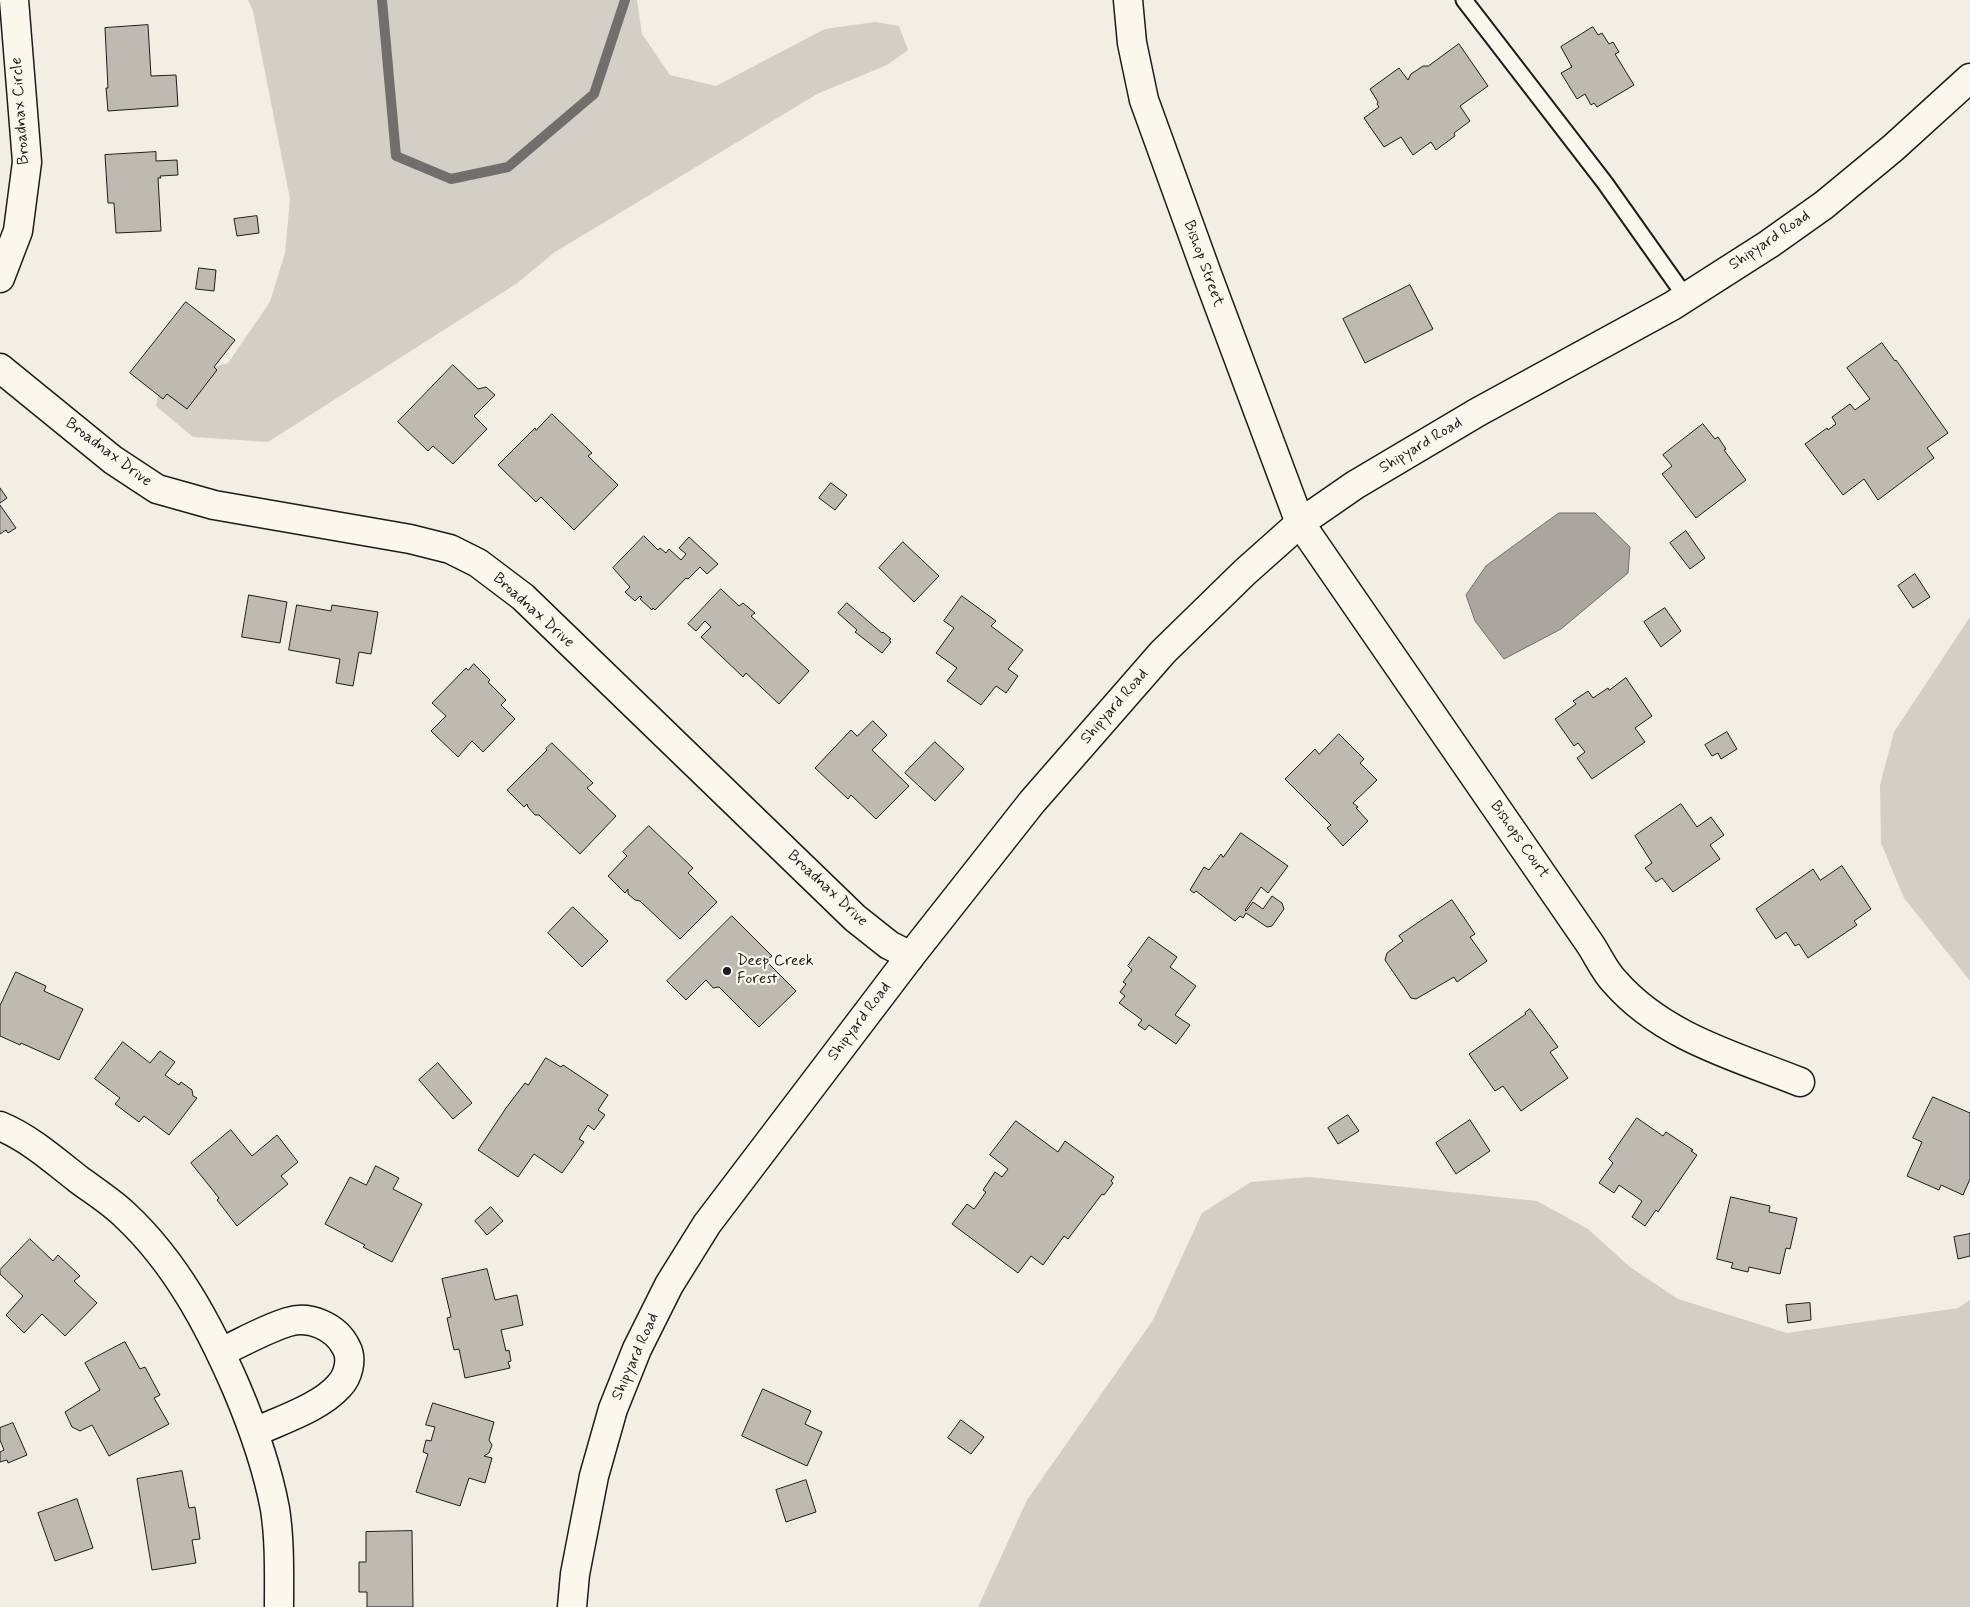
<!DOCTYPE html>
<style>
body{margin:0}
canvas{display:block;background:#f2eee4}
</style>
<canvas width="1970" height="1607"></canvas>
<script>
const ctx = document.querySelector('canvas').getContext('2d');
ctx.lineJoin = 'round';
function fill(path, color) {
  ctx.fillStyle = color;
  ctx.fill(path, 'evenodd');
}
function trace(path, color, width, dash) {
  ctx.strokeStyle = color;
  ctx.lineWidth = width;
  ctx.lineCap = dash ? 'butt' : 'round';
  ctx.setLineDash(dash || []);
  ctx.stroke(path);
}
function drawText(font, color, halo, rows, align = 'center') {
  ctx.font = font + ' Mynerve,sans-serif';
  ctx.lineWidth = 4.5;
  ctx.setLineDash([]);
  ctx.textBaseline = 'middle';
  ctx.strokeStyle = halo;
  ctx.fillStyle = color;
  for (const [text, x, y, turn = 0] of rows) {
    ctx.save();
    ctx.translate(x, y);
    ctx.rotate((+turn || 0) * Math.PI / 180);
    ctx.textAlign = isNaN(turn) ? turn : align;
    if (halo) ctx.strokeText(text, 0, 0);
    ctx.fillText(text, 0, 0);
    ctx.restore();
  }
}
fill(new Path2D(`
 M248,0H637L642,34L670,75L716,86L825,29L875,22L899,26L908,50L887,65L817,94L555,252L516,284L268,442L193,437L156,406L160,382L228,363L270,302L285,253L290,199L253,11Z
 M1970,617V981L1904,898L1881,843L1880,785L1894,732Z
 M1309,1177L1537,1201L1588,1229L1630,1267L1678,1299L1787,1333L1958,1308L1970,1300V1607H978L1027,1500L1153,1320L1202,1213L1251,1182Z`), '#d2cfc6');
const water = new Path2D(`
 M1559,513H1595L1630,547L1628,573L1561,629L1504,659L1475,621L1466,595L1486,566Z`);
fill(water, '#a9a6a0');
trace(water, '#716f6b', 1);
trace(new Path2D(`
 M382,0L396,156L451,179L508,167L594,94L625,0`), '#716f6b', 10);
const building = new Path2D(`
 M148,25L151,76L176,75L178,106L108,111L106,88H108L105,28Z
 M1593,27L1598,35L1602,33L1609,44L1613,42L1619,52L1615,54L1634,85L1597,107L1594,103L1591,105L1585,94L1577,99L1561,73L1572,67L1561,47Z
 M1459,44L1488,86L1460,106L1470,121L1454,133L1455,136L1436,150L1431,142L1413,155L1401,137L1384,147L1364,118L1379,107L1377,104L1378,102L1370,89L1399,68L1408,80L1411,74L1423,66H1428Z
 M156,152V161L177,160L178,175L160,176L161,178H158L161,231L116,233L114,203H108L105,155Z
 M257,216L259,233L237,236L234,219Z
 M199,268L216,270L214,291L196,289Z
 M1410,285L1433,329L1365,363L1343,319Z
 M186,302L235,340L214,367L217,370L187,409L167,394L163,399L130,373Z
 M1882,343L1895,361L1896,360L1948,433L1927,448L1934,458L1878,500L1864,479L1843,495L1805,444L1827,428L1828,430L1836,424L1832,417L1850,404L1855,410L1870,399L1847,368Z
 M453,365L478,389L486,387L495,395L474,416L487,429L453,464L433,446L428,451L398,422Z
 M552,414L592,453L588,456L618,485L574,530L541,497L536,502L498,465L535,428L536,430Z
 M1703,424L1715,439L1718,437L1726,449L1724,450L1746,480L1696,518L1662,474L1672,466L1663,455Z
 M831,483L847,495L835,510L819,498Z
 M0,488L7,498L0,503Z
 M0,505L16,528L8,533L6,530L0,534Z
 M1686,531L1705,558L1690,569L1670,543Z
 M644,536L658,550L660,548L666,553L669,549L681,560L686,554L679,548L689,537L718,564L707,574L700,567L688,579L686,578L655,610L653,608L652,610L640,599L642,597L640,596L635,601L625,592L630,587L613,568Z
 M903,542L939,576L914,602L879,568Z
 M1915,574L1930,597L1913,608L1898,586Z
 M721,589L739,606L743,603L755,613L751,616L809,671L779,704L746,673L743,677L701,637L711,627L705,621L696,631L688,624Z
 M249,595L287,602L280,643L242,637Z
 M962,596L996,621L991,626L1023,650L1008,669L1018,676L1006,693L996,686L981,705L947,681L957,668L936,653L954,628L944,621Z
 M847,603L882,633L883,632L891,639L889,640L891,642L882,653L855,632L857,630L838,613Z
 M297,605L331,611L332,605L378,612L371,654L359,652L353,686L336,683L340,659L289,650Z
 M1665,608L1681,631L1661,647L1644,622Z
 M474,664L490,680L488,682L506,700L501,705L515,719L483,752L472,741L458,757L431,731L446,716L432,703L466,668L468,670Z
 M1626,678L1652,716L1635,728L1645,742L1592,779L1577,758L1585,752L1578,743L1574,746L1555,719L1576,704L1573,701L1588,691L1593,698L1608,688L1609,690Z
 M873,721L887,735L872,750L909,786L876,819L851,795L848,799L815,768L851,730L857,736Z
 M1727,732L1737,749L1721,759L1718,753L1712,756L1705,745Z
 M1339,734L1364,759L1360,763L1377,780L1353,803L1358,807L1356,808L1368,821L1343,846L1327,828L1331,825L1285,779L1315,749L1319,754Z
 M935,742L964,769L935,801L905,773Z
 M552,743L593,783L587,788L616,816L580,854L539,815H535L528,807L527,804L524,807L507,790L547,750L546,749Z
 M1681,804L1697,827L1711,817L1724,835L1710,845L1720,859L1673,892L1662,878L1656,882L1645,868L1652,863L1635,836Z
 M649,826L693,868L688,873L717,902L680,939L640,901L635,900L628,894V889L625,893L608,876L627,856L623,852Z
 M1241,833L1288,866L1268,893L1261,887L1245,910L1246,911L1253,902L1263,909L1272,896L1282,903L1284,909L1272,926L1267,927L1246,913L1243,918L1240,916L1235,921L1196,891L1194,893L1190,890L1204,867L1209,870L1221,854L1223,857Z
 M1842,866L1871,909L1854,921L1857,925L1808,958L1799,944L1795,946L1786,932L1776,939L1756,909L1813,869L1820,880Z
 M1452,900L1475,934L1470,937L1487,961L1457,982L1454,977L1416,999L1411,998L1385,960L1387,953L1403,941L1399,936Z
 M573,907L608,941L582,967L548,933Z
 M732,916L772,956L766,961L796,991L759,1027L719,987L713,988L706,980L686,1000L667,981Z
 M1149,937L1177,957L1170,967L1196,986L1175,1015L1190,1025L1176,1044L1149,1025L1145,1030L1138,1025L1142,1020L1119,1003L1125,996L1120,992L1126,984L1123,982L1132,970L1128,966Z
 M16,972L46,986L44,991L83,1009L59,1060L21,1043L20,1045L0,1036V1006Z
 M1530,1009L1558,1047L1550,1052L1568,1078L1521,1111L1503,1086L1495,1091L1469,1054L1526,1014L1525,1013Z
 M123,1042L150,1063L160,1051L175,1062L165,1075L179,1085L181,1082L192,1090L193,1096L197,1098L169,1135L144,1116L139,1122L115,1104L120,1098L95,1079Z
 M546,1058L561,1067L563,1065L608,1095L598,1110L605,1115L594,1130L588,1125L579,1139L584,1142L562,1173L534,1154L518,1177L478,1150L506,1108L525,1083L528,1085Z
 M438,1063L472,1103L453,1119L419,1080Z
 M1933,1097L1970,1113V1179L1963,1195L1941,1185L1939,1190L1907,1176L1922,1142L1913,1138Z
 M1348,1115L1359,1131L1338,1144L1328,1128Z
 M1637,1118L1663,1136L1666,1132L1693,1150L1691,1151L1697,1155L1658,1212L1656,1210L1645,1226L1632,1217L1642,1201L1619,1185L1614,1193L1599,1183L1613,1163L1609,1159Z
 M1470,1120L1490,1151L1456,1174L1436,1143Z
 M1016,1121L1058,1152L1065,1141L1114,1177L1111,1181L1113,1183L1104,1195L1102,1194L1068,1239L1064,1236L1043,1265L1031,1256L1018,1273L952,1224L967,1204L974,1209L986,1192L983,1190L995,1172L1002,1177L1008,1169L990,1155Z
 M231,1130L252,1156L277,1135L298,1162L281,1176L288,1184L237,1226L217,1200L219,1198L191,1163Z
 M376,1166L399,1178L393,1189L422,1204L392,1262L363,1247L365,1245L325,1224L350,1177L366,1185Z
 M1731,1197L1770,1206L1769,1212L1797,1218L1790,1249L1786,1248L1780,1274L1749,1267L1748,1272L1731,1268L1733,1263L1717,1259Z
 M491,1207L503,1221L487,1235L475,1221Z
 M1970,1234V1256L1958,1259L1954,1237Z
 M30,1239L53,1261L58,1255L80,1276L74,1281L97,1303L65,1336L42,1314L24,1333L6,1315L23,1296L0,1274V1270Z
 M487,1269L495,1300L517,1295L523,1325L501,1330L506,1351L509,1350L511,1361L508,1362L510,1368L465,1378L459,1349L454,1350L447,1318L451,1317L442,1279Z
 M1810,1303L1811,1320L1788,1323L1786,1305Z
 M125,1342L140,1369L145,1367L160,1395L154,1398L169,1424L109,1456L92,1425L80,1431L72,1427L65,1412L100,1390L85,1363Z
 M763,1389L811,1411L805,1424L822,1432L807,1466L742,1436Z
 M433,1403L494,1422L489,1440L492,1445L489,1453L484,1456L492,1458L485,1483L469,1478L460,1506L416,1492L428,1454L423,1452L426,1440L431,1441L435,1427L426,1425Z
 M961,1420L984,1437L971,1454L948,1438Z
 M13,1423L27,1455L8,1463L7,1460L0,1462V1452L4,1450L0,1440V1428Z
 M182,1471L189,1508L195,1507L200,1539L192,1540L196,1563L152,1570L137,1479Z
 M806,1480L816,1512L786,1522L776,1490Z
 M77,1499L93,1548L55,1561L38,1513Z
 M412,1531L413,1607H367V1592H359V1562H366V1532Z`);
fill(building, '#bdbab1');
trace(building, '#1c1c1c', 1);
const lane = new Path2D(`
 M1464,0L1605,183L1685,296`);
const street = new Path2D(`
 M1128,0L1132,43L1144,100L1207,274L1300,523L1590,944C1598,956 1605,972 1615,982C1663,1037 1735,1056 1800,1082
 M0,278L18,231L27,162L14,0
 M0,368L113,460L157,489L214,505L410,539L450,549L478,563L523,597L855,918L889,945L899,950L909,958
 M0,1126C29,1138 54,1160 78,1179C94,1191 112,1202 126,1216C176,1263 209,1325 236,1387C253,1427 267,1466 275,1509C280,1541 279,1575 279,1607
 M221,1352C243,1342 265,1329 288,1322C310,1315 336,1327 346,1347C353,1359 348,1377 339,1386C321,1407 281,1420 255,1432`);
const secondary = new Path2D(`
 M572,1607L575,1574L594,1476L613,1409L637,1349L669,1285L707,1224L909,958L1032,802L1163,652L1245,572L1300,523L1355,485L1478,412L1672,306L1769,244L1824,205L1893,148L1970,78`);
trace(lane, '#1c1c1c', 19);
trace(street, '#1c1c1c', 31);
trace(secondary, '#1c1c1c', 31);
trace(lane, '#fbf7ec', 15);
trace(street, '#fbf7ec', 28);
trace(secondary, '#fbf7ec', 28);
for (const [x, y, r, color] of [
 [727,971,5,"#1c1c1c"]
]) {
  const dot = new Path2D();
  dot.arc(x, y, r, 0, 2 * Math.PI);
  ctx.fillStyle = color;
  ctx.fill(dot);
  trace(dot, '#fbf7ec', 2);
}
drawText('16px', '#1c1c1c', '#fbf7ec', [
 ["Broadnax Circle",21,111,-94],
 ["Shipyard Road",1770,241,-34],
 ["Bishop Street",1203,264,70],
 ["Shipyard Road",1421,446,-31],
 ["Broadnax Drive",108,453,37],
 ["Broadnax Drive",533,611,42],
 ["Shipyard Road",1115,707,-49],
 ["Bishops Court",1519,840,55],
 ["Broadnax Drive",827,889,43],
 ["Shipyard Road",860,1022,-53],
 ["Shipyard Road",636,1357,-66]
]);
drawText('16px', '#1c1c1c', '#fbf7ec', [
 ["Deep Creek",737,962],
 ["Forest",737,980]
], 'left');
</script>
